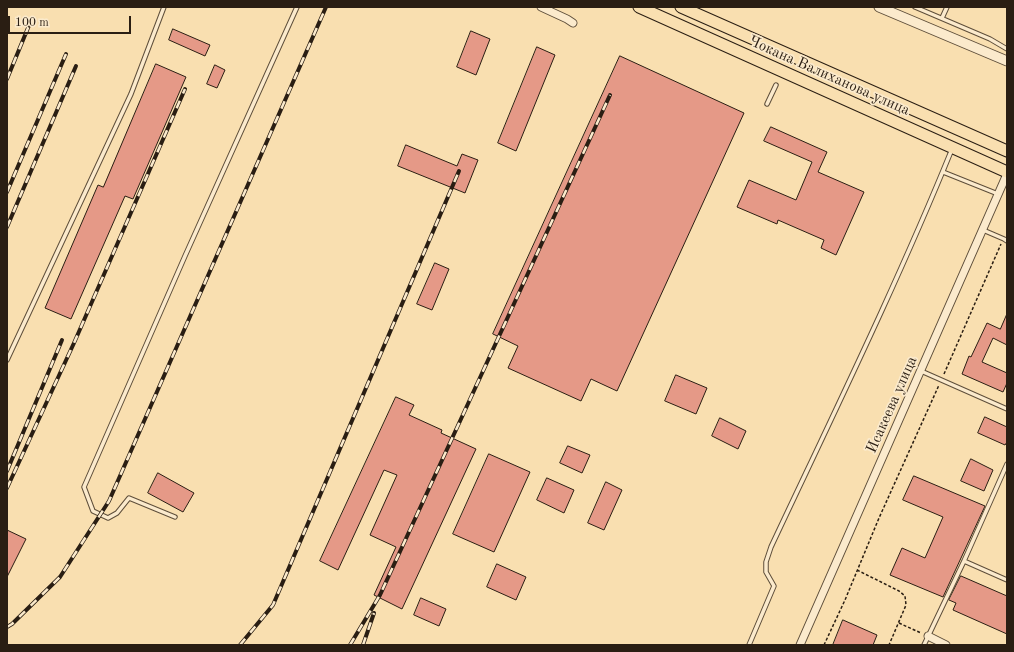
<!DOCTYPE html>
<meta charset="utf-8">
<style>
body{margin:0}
#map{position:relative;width:1014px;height:652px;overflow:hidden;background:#f9dfb0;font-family:"Old Standard TT",serif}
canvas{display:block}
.frame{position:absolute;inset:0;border:8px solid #2a1e13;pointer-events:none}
.scale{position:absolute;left:8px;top:16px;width:123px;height:18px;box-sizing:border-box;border:2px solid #2a1e13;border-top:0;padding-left:5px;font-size:12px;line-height:14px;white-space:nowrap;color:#2a1e13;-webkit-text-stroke:3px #fbeacc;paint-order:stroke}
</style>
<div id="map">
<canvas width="1014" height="652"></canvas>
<div class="frame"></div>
<div class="scale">100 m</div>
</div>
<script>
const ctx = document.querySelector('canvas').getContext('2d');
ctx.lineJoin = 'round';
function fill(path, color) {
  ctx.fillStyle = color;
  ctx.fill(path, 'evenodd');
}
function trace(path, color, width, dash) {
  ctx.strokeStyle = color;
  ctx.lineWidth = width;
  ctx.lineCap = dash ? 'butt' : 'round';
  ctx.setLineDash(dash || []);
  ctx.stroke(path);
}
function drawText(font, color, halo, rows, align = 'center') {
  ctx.font = font + ' "Old Standard TT",serif';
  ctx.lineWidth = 3.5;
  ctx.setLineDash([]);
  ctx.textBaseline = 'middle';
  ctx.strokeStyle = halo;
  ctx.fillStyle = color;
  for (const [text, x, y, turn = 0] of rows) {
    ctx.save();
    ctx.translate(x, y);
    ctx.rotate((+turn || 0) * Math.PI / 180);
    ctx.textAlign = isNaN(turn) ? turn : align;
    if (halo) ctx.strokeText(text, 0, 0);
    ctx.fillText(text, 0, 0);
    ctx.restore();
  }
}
const building = new Path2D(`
 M173,29L210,45L205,56L169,40Z
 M471,31L490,39L476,75L457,67Z
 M537,47L555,55L516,151L498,143Z
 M620,56L744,113L617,391L591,379L581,401L508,368L518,346L493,334Z
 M156,64L186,77L133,199L125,196L71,319L45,308L98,185L103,187Z
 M215,65L225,70L217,88L207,84Z
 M771,127L827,152L818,172L864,192L836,255L821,248L824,240L778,220L777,224L737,207L749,180L796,200L812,162L764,141Z
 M406,145L457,166L462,154L478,160L465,193L398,166Z
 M435,263L449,269L432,310L417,304Z
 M1007,314V345L993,338L982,362L1007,373V383L1003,392L962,374L969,356L971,357L987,323L1000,329Z
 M676,375L707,388L696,414L665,401Z
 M396,397L414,405L409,415L442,430L441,433L476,449L402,609L374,595L396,547L370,535L397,475L384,470L338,570L320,561Z
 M985,417L1007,427V442L1005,445L978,433Z
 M720,418L746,431L738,449L712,436Z
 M568,446L590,455L582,473L560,463Z
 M489,454L530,472L494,552L453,534Z
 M971,459L993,470L984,491L961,481Z
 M158,473L194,493L183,512L148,493Z
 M914,476L985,506L943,597L890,575L902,548L925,558L943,517L903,500Z
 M547,478L574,490L564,513L537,500Z
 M606,482L622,490L604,530L588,523Z
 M7,530L26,539L7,577Z
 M497,564L526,577L516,600L487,587Z
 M961,576L1007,596V634L953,610L956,603L949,600Z
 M421,598L446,609L439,626L414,615Z
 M843,620L877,635L873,645H833Z`);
fill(building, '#e59987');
trace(building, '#2a1e13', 1);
const service = new Path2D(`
 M915,7L990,39L1007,49
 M942,18L947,7
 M767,104L776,85
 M943,172L998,194
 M983,230L1004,239L1007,241
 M7,360L131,94L164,7
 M921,371L1007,409
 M175,517L129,498L117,513L108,518L93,511L84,487L185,256L297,7
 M964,561L1007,580
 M749,645L774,586L766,572V562L771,547C833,415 897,284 952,149
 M924,645L964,561L1007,464`);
const minor = new Path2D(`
 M541,7L567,19L573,23
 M928,636L946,645
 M800,645L1007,174`);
const tertiary = new Path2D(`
 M879,7L1007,61`);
const primary = new Path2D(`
 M639,7L1007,172
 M681,7L1007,151`);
trace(service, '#5e4e3a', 5.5);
trace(minor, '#5e4e3a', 9);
trace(tertiary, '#5e4e3a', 11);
trace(primary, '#2a1e13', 13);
trace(new Path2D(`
 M944,374L1001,244
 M857,570L899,591L905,596L906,605L889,645
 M899,623L921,633
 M824,645L845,600L879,518L939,385`), '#2a1e13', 1.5, [3, 2]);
trace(service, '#fbeacc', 3.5);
trace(minor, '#fbeacc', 7);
trace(tertiary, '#fbeacc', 9);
trace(primary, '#f9dfb0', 11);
const rail = new Path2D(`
 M7,79L30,23
 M7,192L66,54
 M7,227L76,66
 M7,471L62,340
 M7,488L74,343L185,89
 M7,627L12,624L60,577L109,501L326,7
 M240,645L273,605L459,171
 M350,645L380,595L610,95
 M363,645L374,613`);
trace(rail, '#2a1e13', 4);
trace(rail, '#fbeacc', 2.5, [8]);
drawText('15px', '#2a1e13', '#fbeacc', [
 ["Чокана Валиханова улица",829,76,24],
 ["Исакеева улица",892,405,-66]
]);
</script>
